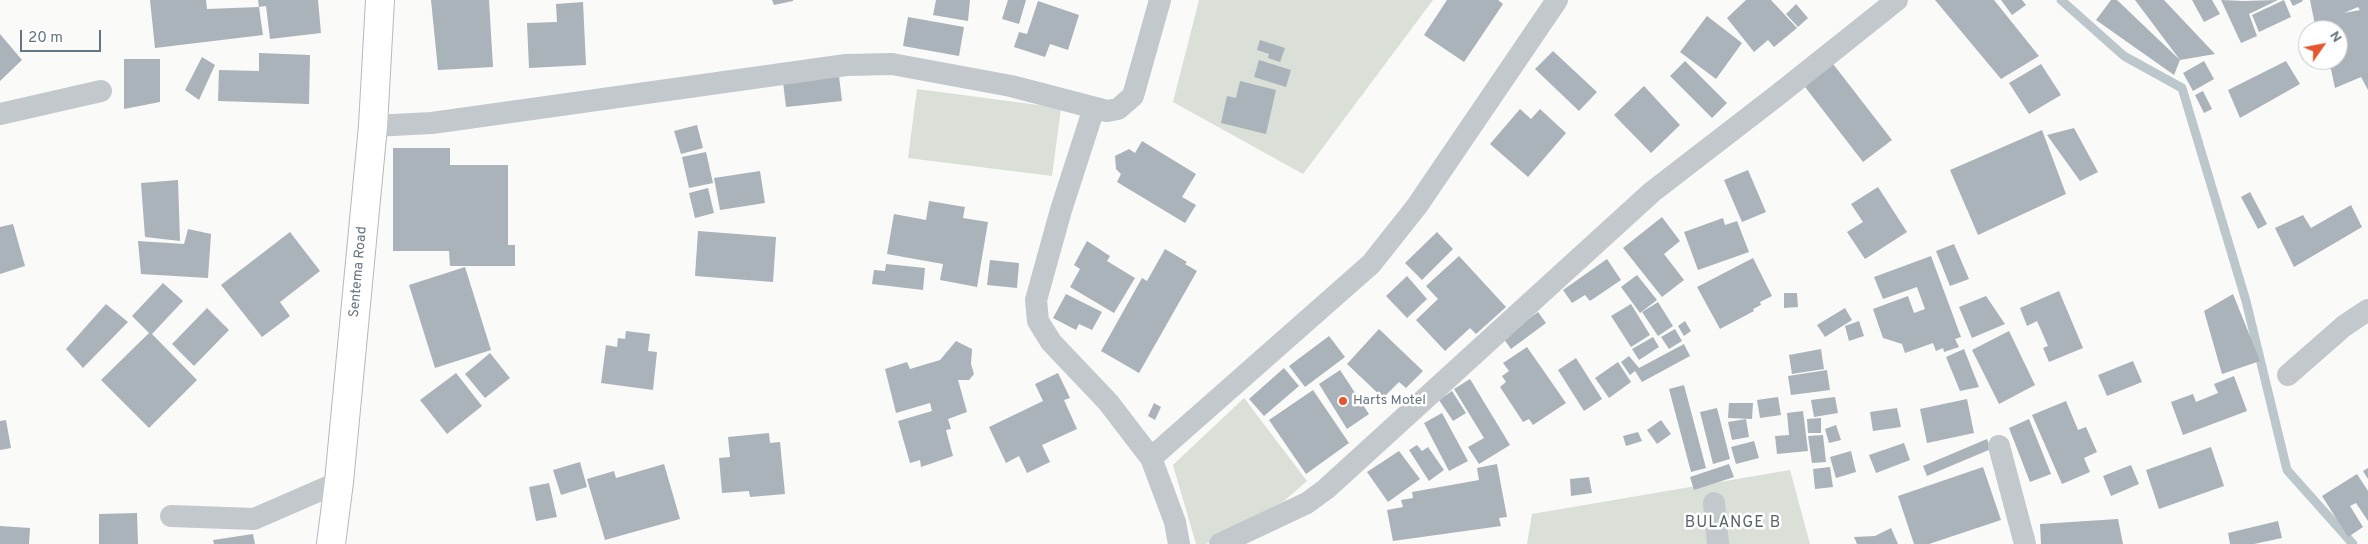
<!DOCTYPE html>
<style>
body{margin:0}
#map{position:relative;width:2368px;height:544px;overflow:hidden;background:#fafaf8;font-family:Overpass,sans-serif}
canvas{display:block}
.north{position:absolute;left:2298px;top:20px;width:50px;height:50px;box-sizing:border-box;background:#fff;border:1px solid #c1c8cd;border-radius:50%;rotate:57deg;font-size:14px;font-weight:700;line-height:20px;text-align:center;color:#657683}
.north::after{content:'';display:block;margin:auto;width:18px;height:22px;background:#e4572e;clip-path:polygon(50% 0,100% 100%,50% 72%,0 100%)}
.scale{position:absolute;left:20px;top:30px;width:81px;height:22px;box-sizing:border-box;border:2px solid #657683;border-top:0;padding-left:6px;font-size:15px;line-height:18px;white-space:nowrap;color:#657683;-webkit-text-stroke:4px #fff;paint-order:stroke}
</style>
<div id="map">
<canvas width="2368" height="544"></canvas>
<div class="north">N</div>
<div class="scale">20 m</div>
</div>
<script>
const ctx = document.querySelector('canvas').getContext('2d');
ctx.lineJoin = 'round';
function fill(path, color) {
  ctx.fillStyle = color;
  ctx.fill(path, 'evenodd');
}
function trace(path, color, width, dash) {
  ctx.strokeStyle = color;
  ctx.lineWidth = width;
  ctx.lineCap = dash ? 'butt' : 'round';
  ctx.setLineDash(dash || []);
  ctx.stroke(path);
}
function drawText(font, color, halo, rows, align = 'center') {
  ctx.font = font + ' Overpass,sans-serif';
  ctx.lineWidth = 5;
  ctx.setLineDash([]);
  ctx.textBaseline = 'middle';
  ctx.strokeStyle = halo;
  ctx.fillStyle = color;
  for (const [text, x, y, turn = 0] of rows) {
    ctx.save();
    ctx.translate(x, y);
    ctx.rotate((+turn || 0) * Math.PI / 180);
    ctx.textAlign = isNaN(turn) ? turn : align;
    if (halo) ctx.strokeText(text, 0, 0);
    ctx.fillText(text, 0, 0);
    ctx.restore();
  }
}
fill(new Path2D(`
 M1199,0H1433L1303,174L1173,102Z
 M917,89L1061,108L1052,176L908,158Z
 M1244,398L1307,481L1284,501L1206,544H1196L1173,465Z
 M1790,470L1810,544H1527L1532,514Z`), '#dadfd7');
trace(new Path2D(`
 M2061,0L2124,56L2182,88L2246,301L2287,470L2353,544`), '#bbc7cb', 9);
fill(new Path2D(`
 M150,0H206L207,9L259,7L258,0H318L321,33L270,39L266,6L259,7L263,35L155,48Z
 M431,0H489L493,67L438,70Z
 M772,0H793V1L774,5Z
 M936,0H970L968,21L933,15Z
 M1008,0H1026L1019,24L1002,19Z
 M1447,0H1498L1503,4L1464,62L1424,35Z
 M1746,0H1771L1797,28L1774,47L1768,40L1754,52L1727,18Z
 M1935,0H1994L2039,56L2001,79Z
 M2001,0H2022L2026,5L2012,15Z
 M2111,0H2117L2180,60L2135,0H2164L2215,54L2180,60L2174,75L2096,20Z
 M2192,0H2212L2220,14L2204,22Z
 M2221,0L2243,1L2278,0L2249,14L2257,36L2241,43Z
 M2284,0L2291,17L2259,32L2252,15Z
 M2290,0H2302L2303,1L2293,6Z
 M2310,0H2368V90L2361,77L2335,88L2329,60H2338V30H2321L2320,23L2315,25ZM2358,7L2360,10L2344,13Z
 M1038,1L1079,15L1068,50L1050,44L1045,57L1014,47L1019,32L1027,34Z
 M583,2L586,65L529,68L527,23L557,22L556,4Z
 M1796,4L1808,18L1798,27L1786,14Z
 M1707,16L1742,43L1716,79L1680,52Z
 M908,17L964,27L959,56L903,46Z
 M0,34L22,60L0,81Z
 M1260,40L1285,48L1280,62L1268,58L1269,54L1257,50Z
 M1553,51L1597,92L1579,111L1535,69Z
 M259,53L310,55L309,104L218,101L219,70L259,71Z
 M202,57L215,65L199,100L185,90Z
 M124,59H160V102L124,109Z
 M1259,60L1291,70L1286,87L1254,77Z
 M1830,60L1892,140L1863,162L1802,83Z
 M1685,61L1727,103L1712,118L1670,76Z
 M2204,61L2214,79L2193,91L2183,73Z
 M2286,61L2300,84L2240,118L2228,90Z
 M2041,64L2061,95L2029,114L2009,83Z
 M839,76L842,101L786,107L783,82Z
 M1240,81L1276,90L1266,134L1221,123L1227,96L1236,98Z
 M1644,86L1680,125L1651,153L1614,115Z
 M2203,91L2212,109L2204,113L2195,95Z
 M1520,109L1531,119L1540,109L1566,133L1528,177L1490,144Z
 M697,125L703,148L681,154L674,131Z
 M2074,128L2098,172L2080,181L2047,135Z
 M2042,130L2066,194L1978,235L1950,170Z
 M1142,141L1196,174L1182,197L1196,205L1185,223L1117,182L1121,174L1116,169L1115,156L1129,149L1135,153Z
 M393,148H450V165H508V245H515V266H450L449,251H393Z
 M706,152L713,183L689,188L682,157Z
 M1748,170L1766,212L1742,222L1724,180Z
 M760,171L765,203L720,210L714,178Z
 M178,180L180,241L145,237L141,183Z
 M1878,187L1907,232L1865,259L1847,232L1863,222L1851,204Z
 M708,188L714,213L695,218L689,193Z
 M2250,192L2267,224L2258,229L2241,197Z
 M929,201L965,207L963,218L988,222L977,287L940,280L943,264L887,254L894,214L926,220Z
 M2351,205L2362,227L2294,267L2275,228L2303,215L2311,228Z
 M1662,217L1680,241L1664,254L1684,280L1662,297L1623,248Z
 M1723,218L1725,225L1737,221L1749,252L1698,270L1684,232Z
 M13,224L25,266L0,274V227Z
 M188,229L211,234L208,278L141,274L138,241L184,244Z
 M698,231L776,237L773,282L695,276Z
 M290,232L320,271L280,302L290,316L262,337L221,285Z
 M1437,232L1453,249L1422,280L1405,263Z
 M1087,241L1110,256L1107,261L1135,278L1114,313L1070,287L1080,269L1074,265Z
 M1954,244L1969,279L1950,286L1936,251Z
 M1165,249L1187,262L1185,264L1197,271L1139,373L1101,351L1142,278L1147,281Z
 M1459,256L1506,307L1476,334L1470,328L1445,351L1416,320L1438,299L1426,286Z
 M1931,256L1961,337L1955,339L1959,347L1944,352L1943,348L1936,351L1933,343L1905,353L1902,344L1883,338L1873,309L1908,296L1914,313L1925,309L1917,287L1883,299L1874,277Z
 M1753,258L1772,296L1760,302L1761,305L1753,309L1754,311L1720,329L1697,287Z
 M1607,259L1621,280L1590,301L1585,295L1572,303L1563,290Z
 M990,260L1019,263L1017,288L987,285Z
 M886,264L925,268L923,290L872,284L874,270L885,271Z
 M465,267L491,350L435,368L409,285Z
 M1637,275L1657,300L1640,313L1621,287Z
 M1407,276L1427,299L1407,318L1386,296Z
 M163,283L183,301L152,334L197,380L149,428L101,380L149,333L132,316Z
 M2059,291L2083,348L2049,362L2043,348L2048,346L2037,321L2027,326L2020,308Z
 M1784,293H1797L1798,307L1784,308Z
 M1066,294L1102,312L1092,330L1079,324L1076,330L1053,318Z
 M2233,294L2260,361L2222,374L2204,311Z
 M1986,296L2005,324L1972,338L1959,307Z
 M1658,302L1673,326L1658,336L1642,312Z
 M106,304L128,322L83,368L66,349Z
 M1631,304L1650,335L1631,347L1611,316Z
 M207,308L229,330L194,366L172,344Z
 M1845,308L1852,320L1825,337L1817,325Z
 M1538,312L1546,323L1511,349L1503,338Z
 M1685,321L1691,331L1684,336L1678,326Z
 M1859,321L1864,336L1849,341L1845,326Z
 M1379,329L1423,371L1406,388L1399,382L1383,398L1347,364Z
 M1675,329L1682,341L1669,349L1661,337Z
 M626,331L650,334L648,351L657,352L653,390L601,383L606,345L617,347L618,338L625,339Z
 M2009,331L2035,385L1999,404L1972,350Z
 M1329,336L1345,357L1305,387L1289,366Z
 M1653,337L1659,347L1639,360L1632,349Z
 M956,341L972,349L971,364L974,374L969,380H958L967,412L948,419L951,429L946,430L953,456L921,467L920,460L910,463L898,421L932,411L930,403L896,413L885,369L907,362L910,369L940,360Z
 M1684,344L1690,356L1642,382L1635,371L1630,375L1621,362L1629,356L1639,368Z
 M1527,347L1566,403L1533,425L1529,419L1523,422L1500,387L1506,382L1502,376L1509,371L1503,363Z
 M1821,349L1824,369L1792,374L1789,355Z
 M1964,349L1979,387L1960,391L1946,357Z
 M490,353L510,378L485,398L465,374Z
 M1576,358L1602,399L1584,411L1558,370Z
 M2133,361L2142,382L2107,396L2098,375Z
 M1618,362L1631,382L1609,398L1595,378Z
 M1284,368L1299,386L1264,416L1249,399Z
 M1340,370L1369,414L1347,429L1319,384Z
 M1827,370L1830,390L1791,395L1788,376Z
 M456,373L482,406L447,434L420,400Z
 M1058,373L1070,398L1064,400L1077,429L1042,445L1050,462L1027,473L1019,456L1006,463L989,427L1043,401L1035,384Z
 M2234,376L2247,411L2183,435L2171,402L2193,394L2196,402L2218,393L2214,384Z
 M1470,379L1510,445L1479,464L1468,447L1484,438L1454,389Z
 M1684,385L1706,468L1691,472L1669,389Z
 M1313,390L1349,443L1306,474L1269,420Z
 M1452,391L1466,413L1453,421L1439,400Z
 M1778,397L1781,415L1760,418L1757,400Z
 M1835,397L1838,413L1814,417L1811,400Z
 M1967,399L1974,433L1927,443L1920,409Z
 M2066,401L2078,430L2086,427L2097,452L2084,458L2090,472L2062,484L2032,415Z
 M1154,403L1161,407L1155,420L1148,416Z
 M1729,403H1753L1752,419L1728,418Z
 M1717,408L1730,459L1713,464L1700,412Z
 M1897,408L1901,427L1873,431L1870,412Z
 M1803,411L1808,451L1777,454L1775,436L1789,435L1787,413Z
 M1442,413L1468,461L1449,471L1424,423Z
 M1821,418V433H1808L1807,419Z
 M1746,419L1749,437L1732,440L1728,422Z
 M2029,419L2051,474L2030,482L2009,428Z
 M6,420L11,448L0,450V421Z
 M1661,420L1671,434L1657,444L1647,430Z
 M1836,425L1841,440L1829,443L1825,429Z
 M1638,432L1642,441L1626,446L1623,436Z
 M769,433L770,443L780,442L785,494L750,497L749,491L722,493L719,458L730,457L728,437Z
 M1823,435L1826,462L1812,463L1808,436Z
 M1987,439L1991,449L1927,476L1923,466Z
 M1754,441L1759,458L1736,464L1731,447Z
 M1904,443L1910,460L1876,473L1869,455Z
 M1417,445L1422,451L1428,447L1444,470L1429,481L1409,450Z
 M2211,447L2224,486L2159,509L2146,470Z
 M1399,451L1420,479L1388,502L1367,472Z
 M1851,451L1856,472L1836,478L1830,457Z
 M580,462L587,487L561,495L553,470Z
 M664,464L680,519L605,540L587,479L614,471L616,478Z
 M1497,464L1507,517L1499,518L1501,526L1393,541L1387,510L1403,507L1401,500L1413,498L1412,492L1479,480L1477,468Z
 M1729,464L1734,477L1694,490L1690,477Z
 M2131,465L2139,484L2111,496L2103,476Z
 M1830,467L1833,487L1815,489L1813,469Z
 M1983,467L2001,520L1929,544H1914L1898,496Z
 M2368,468V479L2363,471Z
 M2357,474L2368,491V521L2356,503L2350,506L2363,527L2348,537L2322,496Z
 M1589,477L1592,493L1571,496L1570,479Z
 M549,483L557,517L536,521L529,487Z
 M137,513L138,544H99V514Z
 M2118,519L2123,544H2041L2040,524Z
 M2278,521L2282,538L2254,544H2230L2228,533Z
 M0,526L30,528L29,544H0Z
 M1891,528L1898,544H1857L1854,537L1875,536Z
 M253,534L255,544H214L213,540Z`), '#aab3b9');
const secondary = new Path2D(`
 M331,544L339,482L373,126L380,0`);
trace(secondary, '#b3babf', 30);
trace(new Path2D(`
 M1094,108L1061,210L1036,300L1038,321L1051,342L1108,402L1151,458L1175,522L1179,544
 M0,114L101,91
 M373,126L432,123L846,65L892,64L1011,86L1107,111L1118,109L1133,96L1160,0
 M2288,375L2344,326L2368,310
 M1999,446L2025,544
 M1151,458L1371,264L1417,206L1557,0
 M1714,503L1718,544
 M171,516L254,519L339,482
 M1220,544L1307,503L1326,489L1652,192L1779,94L1897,0`), '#c3c8cc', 22);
trace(secondary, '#fff', 28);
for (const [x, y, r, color] of [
 [1343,401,5,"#e4572e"]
]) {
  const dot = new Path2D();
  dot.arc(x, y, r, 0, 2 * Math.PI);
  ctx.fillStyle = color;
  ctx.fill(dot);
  trace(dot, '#fff', 2);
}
drawText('14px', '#657683', '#fff', [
 ["Sentema Road",359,272,-85]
]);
drawText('14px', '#657683', '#fff', [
 ["Harts Motel",1353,401]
], 'left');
ctx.letterSpacing = '1px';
drawText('16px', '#57646e', '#fff', [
 ["BULANGE B",1733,524]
]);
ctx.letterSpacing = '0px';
</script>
